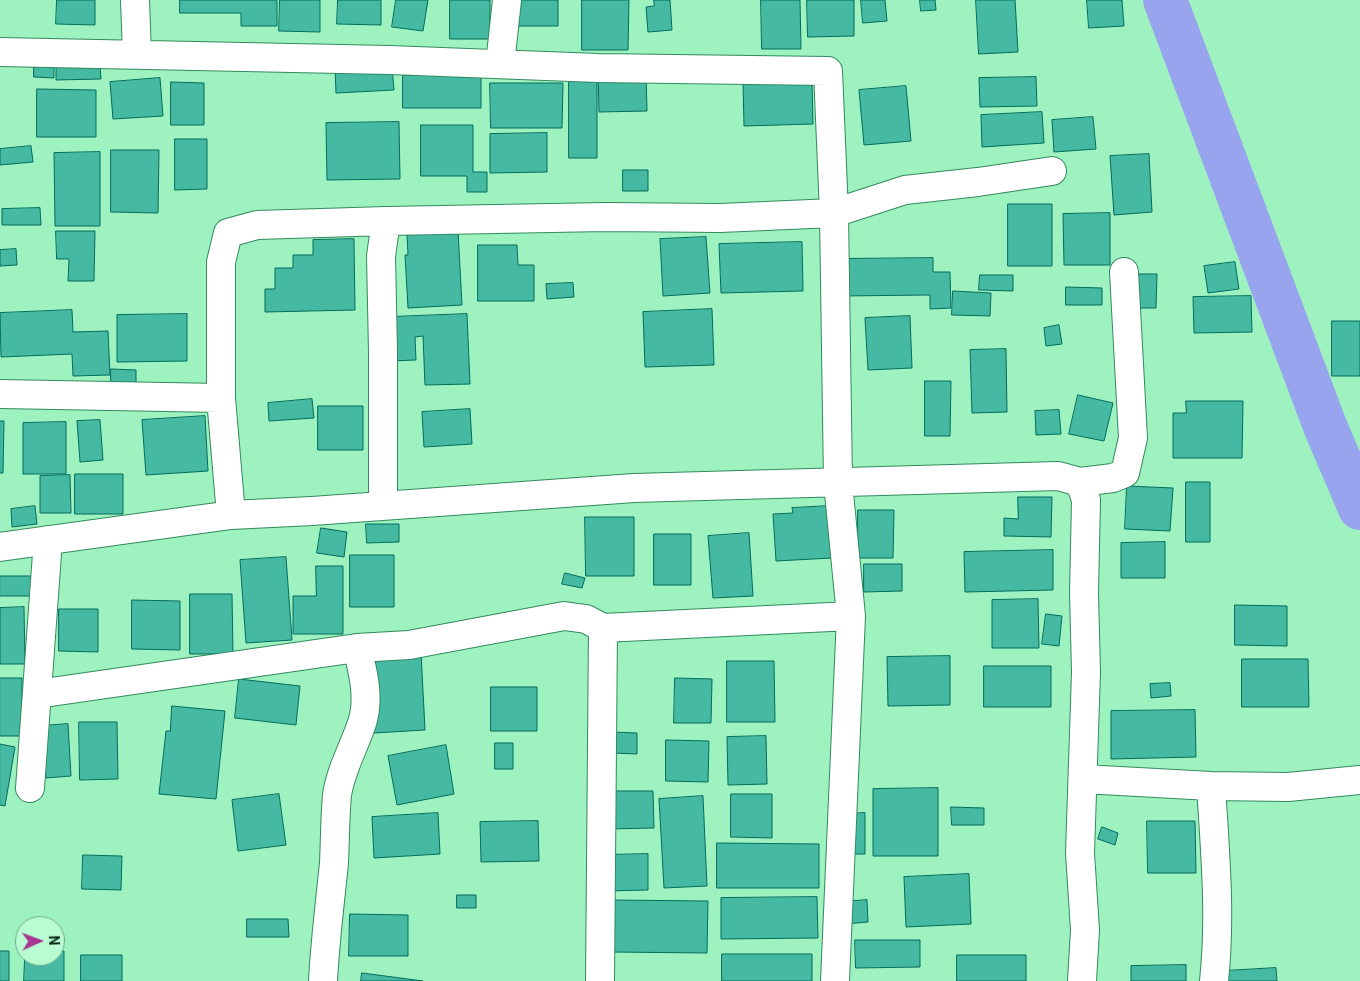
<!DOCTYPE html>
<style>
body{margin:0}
#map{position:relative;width:1360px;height:981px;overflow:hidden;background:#9df2bf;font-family:Roboto,sans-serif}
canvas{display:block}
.north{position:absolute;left:15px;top:916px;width:50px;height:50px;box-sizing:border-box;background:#b9fcd2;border:1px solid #72a988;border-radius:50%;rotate:88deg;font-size:14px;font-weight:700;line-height:20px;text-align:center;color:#072c19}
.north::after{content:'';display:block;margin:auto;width:18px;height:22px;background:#a93792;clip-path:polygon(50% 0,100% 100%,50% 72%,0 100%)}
</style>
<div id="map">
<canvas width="1360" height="981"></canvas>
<div class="north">N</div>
</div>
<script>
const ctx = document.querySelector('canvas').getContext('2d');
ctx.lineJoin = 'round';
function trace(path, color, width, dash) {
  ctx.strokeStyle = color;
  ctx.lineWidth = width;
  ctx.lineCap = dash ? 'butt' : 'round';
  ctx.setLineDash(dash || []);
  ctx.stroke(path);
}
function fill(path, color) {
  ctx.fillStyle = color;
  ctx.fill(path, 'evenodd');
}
trace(new Path2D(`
 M1165,0L1325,426L1360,508`), '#99a4ef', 44);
const building = new Path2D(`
 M57,0H95V25L56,24Z
 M180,0H277V26H241V13H180Z
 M280,0H320V32L279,31Z
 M338,0H381V25L337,24Z
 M396,0H428L423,31L392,27Z
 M450,0H490V39H450Z
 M516,0H558V26H516Z
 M582,0H629L628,50H582Z
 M654,0H670L672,30L648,32L646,7L654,6Z
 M761,0H800L801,49H762Z
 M807,0H854V36L808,37Z
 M861,0H885L887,21L863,23Z
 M920,0H935L936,10L921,11Z
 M976,0H1015L1018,52L979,54Z
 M1087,0H1122L1124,26L1089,28Z
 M34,61H54V78L34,77Z
 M100,64L101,79L56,80V65Z
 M392,65L394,90L336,93L335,68Z
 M646,72L647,111L599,112L598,73Z
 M403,75H481V108H403Z
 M569,76H597V158H569Z
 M1036,77L1037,106L980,107L979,78Z
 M160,78L163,116L113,119L110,82Z
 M171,82L204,83V125H171Z
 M812,82L813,124L744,126L743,83Z
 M490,83H563L562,128H491Z
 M906,86L911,141L864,145L859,90Z
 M37,89L96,90V137H37Z
 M1042,112L1044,143L982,147L981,115Z
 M1093,117L1096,149L1054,152L1052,120Z
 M399,122L400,179L327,180L326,123Z
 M421,125H473V172H487V192H467V176H421Z
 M547,133V172L490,173V134Z
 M175,139H207V189L175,190Z
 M31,146L33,162L0,165V149Z
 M111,150H159L158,213L111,212Z
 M100,152V226H55L54,153Z
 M1149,154L1152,212L1114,215L1110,156Z
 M623,170H648V191H623Z
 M1008,204H1052V266H1008Z
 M40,208L41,225H2V209Z
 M1110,213V265H1064L1063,214Z
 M56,231H95L94,281H68L69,259H57Z
 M458,231L462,305L408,308L405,255H408L407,234Z
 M706,237L710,293L663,296L660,239Z
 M354,239L355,310L265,312V289H275V268H293V255H313V240Z
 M802,242L803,291L721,293L719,244Z
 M478,245H517L518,265H534V301H478Z
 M16,249L17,265L0,266V250Z
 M933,258V272H950L951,308L930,309V295L839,296V259Z
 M1235,262L1239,289L1208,293L1204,266Z
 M1129,274H1157L1156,308H1129Z
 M980,275H1013V291L979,290Z
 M573,283L574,297L547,299L546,284Z
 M1066,287L1102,288V305H1066Z
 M953,291L991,293L990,316L952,315Z
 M1251,296L1252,332L1194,333L1193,297Z
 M712,309L714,365L645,367L643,312Z
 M72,310L73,332L108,331L110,375L73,376L72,354L1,357L0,313Z
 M187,314V361L117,362V315Z
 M467,314L470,384L425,385L423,336L415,337L416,360L391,361L390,317Z
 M910,316L912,368L868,370L865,318Z
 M1332,321H1360V376H1332Z
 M1059,325L1062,344L1046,346L1044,328Z
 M1006,349L1007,412L972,413L970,350Z
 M111,369L136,370V386L111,385Z
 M925,381H951L950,436H925Z
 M1078,395L1113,403L1104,441L1069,434Z
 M312,399L314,418L269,421L268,403Z
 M1186,401H1243L1242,458H1173V413H1186Z
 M318,406H363V450H318Z
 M470,409L472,444L424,447L422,412Z
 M1059,410L1061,434L1036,435L1035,411Z
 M205,416L208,471L146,475L142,420Z
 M100,420L103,460L80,462L77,421Z
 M0,421H4L3,473H0Z
 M66,422V474H23V423Z
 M75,474H123V514H75Z
 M70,475L71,513H40V476Z
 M1186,482H1210V542H1186Z
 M1127,486L1173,488L1170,531L1125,529Z
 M1018,497H1052L1051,537L1004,536V518L1018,519Z
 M35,506L37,524L12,527L11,509Z
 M829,506L832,558L776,561L773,514L793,513L792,508Z
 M858,510H894L893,558H858Z
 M585,517H634V576H586Z
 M366,524H399V542L367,543Z
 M321,528L347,532L344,557L317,553Z
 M749,533L753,596L713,598L708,536Z
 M654,534H691V585H654Z
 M1165,542V578H1121V543Z
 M1053,550V590L965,592L964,552Z
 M350,555H394V607H350Z
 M286,557L292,640L246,643L240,560Z
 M864,564H902V591L864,592Z
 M316,566H343V634H293V596H316Z
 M565,573L585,578L582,588L562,584Z
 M0,576H31V596H0Z
 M190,594H232L233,654H190Z
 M1038,599L1039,648H992V600Z
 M132,600L180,601V650L132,649Z
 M1235,605L1287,606V646L1235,645Z
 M24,607L25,664H0V608Z
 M59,609H98V652L59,651Z
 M1046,614L1062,616L1059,646L1042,644Z
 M421,652L425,730L374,733L369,655Z
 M950,656V705L888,706L887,657Z
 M1242,659H1308L1309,707H1242Z
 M727,661H774L775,722H727Z
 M984,666H1051V707H984Z
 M0,678H22V736H0Z
 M675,678L712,679L711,723H674Z
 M239,679L300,686L296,725L235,718Z
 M1170,683L1171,696L1151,698L1150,684Z
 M491,687H537V731H491Z
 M172,706L225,711L216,799L159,794L166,731H170Z
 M1195,710L1196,757L1111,759V711Z
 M79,722H117L118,779L80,780Z
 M68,724L71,776L46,778L42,726Z
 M612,732L637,733V754L611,753Z
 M766,736L767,784L728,785L727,737Z
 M666,740L709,741L708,782L666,781Z
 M495,743H513V769H495Z
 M0,744L15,747L5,806L0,805Z
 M446,745L454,794L397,805L388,756Z
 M938,788V856H873V789Z
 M608,791H653L654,828L608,829Z
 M279,794L286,845L238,851L232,800Z
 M731,794H772V838L731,837Z
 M703,796L707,886L664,888L659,799Z
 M951,807L984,808V825H952Z
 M438,813L440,854L374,858L372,817Z
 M865,813V854H845V814Z
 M538,821L539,861L481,862L480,822Z
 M1147,821H1195L1196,873H1148Z
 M1102,827L1118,833L1115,845L1098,839Z
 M717,843L819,844V888H717Z
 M648,854V890L605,891L604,855Z
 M83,855L122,856L121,890L82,889Z
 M969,874L971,924L906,927L904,877Z
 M457,895H476V908H457Z
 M817,897L818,938L721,939V898Z
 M611,900L708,901L707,953L610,952Z
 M867,900L868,922L845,924L843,902Z
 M350,914L408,915V956H349Z
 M247,919H288L289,937H247Z
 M855,940H920V967L856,968Z
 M0,951H9V981H0Z
 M25,951V956H55V951H64V981H24Z
 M722,954H812V981H722Z
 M81,955H122V981H81Z
 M957,955H1026V981H957Z
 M1186,965V981H1131V966Z
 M1276,968L1277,981H1225L1224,971Z
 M362,973L423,981H361Z`);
fill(building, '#45b9a1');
trace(building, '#036c5c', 1);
const minor = new Path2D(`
 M135,0L137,54
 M0,52L390,60L598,68L828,71L834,213L720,218L606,217L386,221L381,256L383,352V506
 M500,64L507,0
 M0,394L221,398
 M1080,482L1086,500L1084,593L1086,672L1080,853L1085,930L1082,981
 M231,515L221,398V262L228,233L257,225L386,221
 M0,547L231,515L312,511L634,488L1058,476L1080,482L1113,478L1125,473L1133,438L1124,272
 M37,694L357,648L409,645L564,616L586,619L603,628L851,616
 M1083,779L1211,786L1288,787L1360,780
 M1211,786C1215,851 1221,916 1214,981
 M30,788L48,540
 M323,981C325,941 330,903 334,863C335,841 335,817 337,795C341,769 354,747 362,723C370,699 363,671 357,648
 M600,981L603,628
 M835,981L851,616L838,483L834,213L905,190L978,182L1052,171`);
trace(minor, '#338a5d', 30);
trace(minor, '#fff', 28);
</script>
